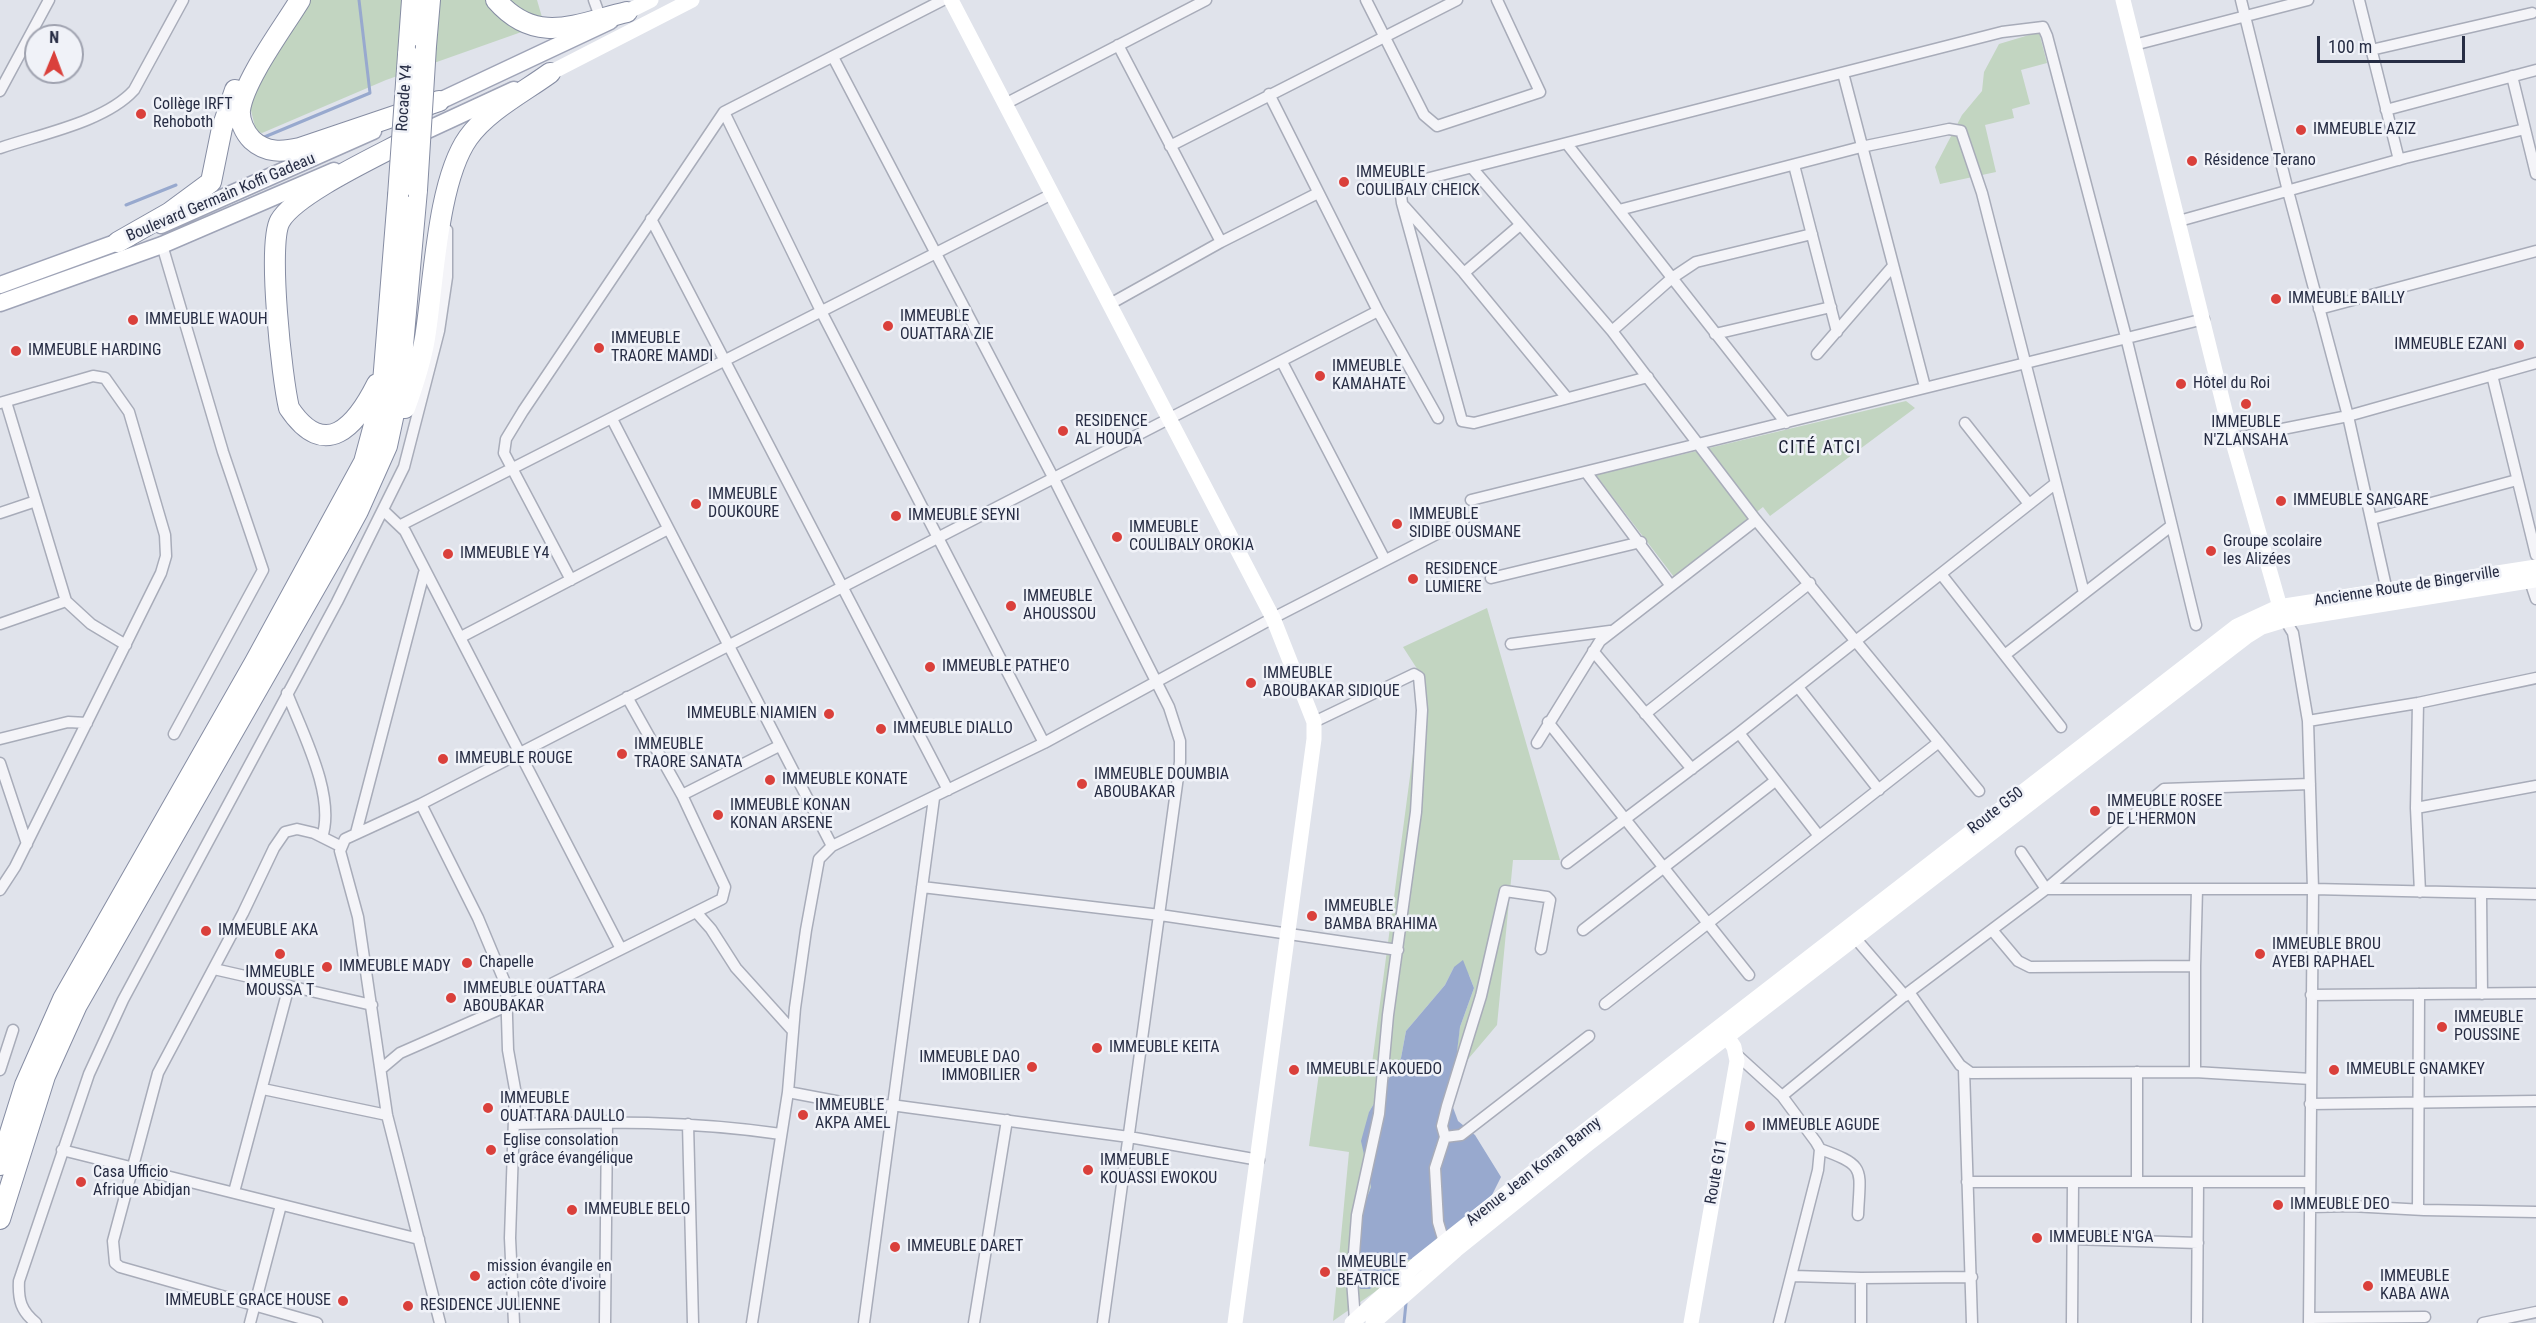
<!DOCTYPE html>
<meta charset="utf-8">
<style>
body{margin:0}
#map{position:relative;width:2536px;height:1323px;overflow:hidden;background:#e0e3eb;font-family:"Roboto Condensed",sans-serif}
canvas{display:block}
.north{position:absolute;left:24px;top:24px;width:60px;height:60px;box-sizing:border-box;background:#f0f2f8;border:2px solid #a0a3b0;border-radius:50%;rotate:1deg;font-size:16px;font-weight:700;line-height:24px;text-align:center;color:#272d44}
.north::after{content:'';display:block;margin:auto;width:21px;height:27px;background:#da403b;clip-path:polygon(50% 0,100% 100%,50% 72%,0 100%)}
.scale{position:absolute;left:2317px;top:36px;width:148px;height:27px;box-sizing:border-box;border:3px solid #272d44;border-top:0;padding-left:8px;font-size:18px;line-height:21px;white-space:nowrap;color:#272d44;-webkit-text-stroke:4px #f0f2f8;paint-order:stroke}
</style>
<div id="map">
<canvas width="2536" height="1323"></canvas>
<div class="north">N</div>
<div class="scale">100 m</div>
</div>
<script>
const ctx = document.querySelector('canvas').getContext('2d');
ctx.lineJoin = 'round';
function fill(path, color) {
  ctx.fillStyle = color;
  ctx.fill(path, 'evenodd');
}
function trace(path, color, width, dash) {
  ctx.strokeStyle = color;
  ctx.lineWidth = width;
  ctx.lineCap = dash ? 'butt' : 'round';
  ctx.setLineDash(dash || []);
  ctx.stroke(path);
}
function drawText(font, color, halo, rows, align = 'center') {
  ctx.font = font + ' "Roboto Condensed",sans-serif';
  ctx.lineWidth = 5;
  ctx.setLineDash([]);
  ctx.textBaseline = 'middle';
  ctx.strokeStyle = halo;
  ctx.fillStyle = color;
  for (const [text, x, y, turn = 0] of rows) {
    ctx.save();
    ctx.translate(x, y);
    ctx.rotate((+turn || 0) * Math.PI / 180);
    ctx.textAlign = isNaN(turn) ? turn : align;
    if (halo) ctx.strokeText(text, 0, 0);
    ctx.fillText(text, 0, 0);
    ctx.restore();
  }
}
fill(new Path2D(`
 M294,0H537L544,24L386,80L262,133L256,131L244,82Z
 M2039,32L2047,63L2021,70L2030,104L2012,109L2014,118L1985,125L1996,172L1940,184L1935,167L1962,115L1982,91L1984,72L1999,44Z
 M1906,401L1915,408L1770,516L1763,507L1674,577L1596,475Z
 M1487,608L1560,860H1513L1497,1025L1453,1077L1460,1027L1474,988L1469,975L1454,967L1445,985L1406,1031L1401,1058L1369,1112L1366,1162L1371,1187L1362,1210L1370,1289L1401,1261L1425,1257L1333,1321L1349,1152L1309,1146L1320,1066L1371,1071L1423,678L1403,647Z`), '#c2d5c1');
fill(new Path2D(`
 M1463,960L1474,988L1460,1027L1451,1102L1458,1121L1475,1135L1501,1177L1490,1199L1425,1257L1401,1261L1370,1289H1360L1353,1267L1362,1210L1371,1187L1361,1141L1369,1112L1401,1058L1406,1031L1445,985L1454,967Z`), '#98a9ce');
trace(new Path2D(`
 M262,138L370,93L359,0
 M126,205L176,185
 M1404,1323L1406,1303`), '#98a9ce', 3);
const street = new Path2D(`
 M594,0L602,22
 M1366,0L1424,115L1437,126L1540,92L1497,0
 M2241,0L2288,191L2348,416L2387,591
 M2359,0L2399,160
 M1118,45L1221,242
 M2134,45L2308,0
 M2371,50L2532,13
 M833,57L1054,479L1169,707L1180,741V762L1103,1323
 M1843,73L1925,387
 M2512,76L2536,174
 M0,91L49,0
 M1269,94L1378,311L1438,418
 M1005,104L1206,0
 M2386,110L2536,70
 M724,112L822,313L1044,743
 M1567,144L1786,423
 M1170,146L1457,0
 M0,148C41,134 105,122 134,90L183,0
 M1794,165L1837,332
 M1473,169L1612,331L1756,520L1979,791
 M1404,206L1464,273L1567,398
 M1619,210L1861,147L1949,129L1961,131L1982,193L2084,593
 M651,219L948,790
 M2179,221L2405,158L2525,129
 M162,245L223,452L263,570L174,734
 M1464,273L1520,225
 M1110,304L1221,242L1318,193
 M2319,309L2536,251
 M1612,331L1672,278L1696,262L1812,234
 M1715,334L1831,307
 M1817,354L1893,266
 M1282,362L1385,560
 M2492,375L2536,555
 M1648,377L1474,423L1462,421L1402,203L1400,188L1410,183L2002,32L2043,27L2047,36L2126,337L2196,625
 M6,402L66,601L91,624L126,645
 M0,403L93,376L105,378L129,412L165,535L166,556L161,573L15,867L0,890
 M612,419L832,846L819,859L806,930L795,1008L788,1092L752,1323
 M1965,423L2029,504
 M2232,439L2348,416L2536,363
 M1586,472L1671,586
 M1471,500L2204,319
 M384,511L405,531L621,949
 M0,513L36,501
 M2372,519L2517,480
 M401,525L1052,194
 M1941,574L2061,727
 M1491,578L1641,542
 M571,580L504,453L506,439L523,411L724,112L943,0
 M2530,581L2536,599
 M2285,620L2293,633L2308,721L2313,889L2309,1323
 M0,624L66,601
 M461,637L668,529
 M1511,644L1610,631
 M1593,651L1692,769
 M2006,654L2171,526
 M1798,687L1879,790
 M287,693C302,732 336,796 322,837
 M2418,703L2416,808L2420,892
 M1645,714L1810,583
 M2308,721L2418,703L2536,678
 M1314,722L1414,674L1419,677L1422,710L1416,812L1388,1015L1379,1114L1357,1215L1352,1280L1355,1320
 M1548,722L1749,975
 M1739,733L1819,836
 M0,739L68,722L87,723
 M1537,743L1600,641L1756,520
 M0,763L27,844
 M682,795L779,746
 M421,804L478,918L506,985L508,1050L515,1089L510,1238L514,1323
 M2416,808L2536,786
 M356,833L424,573
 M832,846L1044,743L1273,618L1464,520
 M2021,852L2046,889H2313L2536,894
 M1567,863L1739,733L2056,483
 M922,887L1160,915L1398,950
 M2481,894L2482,994
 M696,912L711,929L736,968L792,1030
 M1583,930L1775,781
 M1992,930L2018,961L2030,967L2195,966V1072
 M1856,939L1905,996
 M1541,949L1550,900L1547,897L1505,891L1481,996L1447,1106L1442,1126L1445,1137L1461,1135L1589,1036
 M2195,966L2197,889
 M214,969L289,986L234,1192
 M289,986L372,1005
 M1909,992L1960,1065L1971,1073L2195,1072L2311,1079
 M2311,995L2536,993
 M1605,1004L1939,742
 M1737,1055L1782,1096L1816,1142L1820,1149L1818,1170L1779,1323
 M381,1069L400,1053L507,1006L722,899L725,887L682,795L627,697
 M1964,1069L1972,1323
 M0,1070L13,1030
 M263,1089L387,1115
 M788,1092L862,1106L891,1105L1129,1137L1259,1160
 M1782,1096L1909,992L2046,889L2164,789L2310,784
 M2310,1104L2536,1101
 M514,1124C604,1121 692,1121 781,1134
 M688,1124L693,1323
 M1820,1149C1867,1166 1860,1168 1858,1215
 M62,1150L419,1239
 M1967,1182H2310
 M2137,1182V1072
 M2310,1207L2351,1206L2424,1210L2536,1212
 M2418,1209L2419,994
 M2073,1239L2198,1243
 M1444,1242L1438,1222L1435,1168L1445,1137
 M1793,1276L1861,1278L1972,1277
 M2310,1318L2425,1317
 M36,1323C21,1311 18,1300 19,1281L89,1074L123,1000L337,602L404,467L439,331L447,277V230
 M250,1323L281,1205
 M317,1323L120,1267L115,1263L113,1241L158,1073L243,913L274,848L285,832L297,829L314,833L340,846
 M440,1323L387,1115L358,917L340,851L345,839L421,804L1378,311
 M605,1323L607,1121
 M864,1323L934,798
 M974,1323L1007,1120
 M1861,1323V1278
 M2072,1323L2073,1182
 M2197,1323L2198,1182
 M2483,1323L2536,1312`);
const primary = new Path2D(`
 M427,107L610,21
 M410,138L514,90
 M161,225L373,131
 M0,285L129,238
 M0,303L162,245L334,171`);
const highway = new Path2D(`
 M300,0C283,28 244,80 240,110C239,121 245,133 252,140C266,153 282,152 300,148L439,101
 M496,0C536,46 576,24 627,12
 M426,46L430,0
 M408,55L412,0
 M118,242L169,213L211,182L222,128L235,90
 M377,384C356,426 325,462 289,408C282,379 267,244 280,221C296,193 380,155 411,138
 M405,408C413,386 421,362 425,338C434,283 437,182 468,138C487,111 524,92 550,73
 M0,1165L25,1085L63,999L255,662L364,462L382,395L398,196
 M0,1219L45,1076L77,1005L339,546L358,511L387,446L399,390L417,190`);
trace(street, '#a8acb9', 13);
trace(primary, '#9fa4b7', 19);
trace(highway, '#868da3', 22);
trace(street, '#f4f4f8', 10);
trace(new Path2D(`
 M951,0L1273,618L1314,722V739L1235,1323
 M2123,0L2232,439L2282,614
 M627,12L651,0
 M550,73L692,0
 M1352,1323L1417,1264L1581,1134L2237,626L2278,607L2536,567
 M1373,1323L1456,1250L1588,1144L2246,637L2262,627L2285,620L2536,580
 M1691,1323L1737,1061L1734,1047L1722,1029`), '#fff', 15);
trace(primary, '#fff', 16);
trace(highway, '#fff', 20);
const highwayBridge = new Path2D(`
 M417,190L426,46
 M398,196L408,55`);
trace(highwayBridge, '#868da3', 22, []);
trace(highwayBridge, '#fff', 20);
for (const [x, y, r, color] of [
 [141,114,6,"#da403b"],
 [2301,130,6,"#da403b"],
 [2192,161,6,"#da403b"],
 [1344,182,6,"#da403b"],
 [2276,299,6,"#da403b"],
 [133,320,6,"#da403b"],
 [888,326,6,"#da403b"],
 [2519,345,6,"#da403b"],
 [599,348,6,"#da403b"],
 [16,351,6,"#da403b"],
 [1320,376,6,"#da403b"],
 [2181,384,6,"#da403b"],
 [2246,404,6,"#da403b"],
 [1063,431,6,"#da403b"],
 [2281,501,6,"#da403b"],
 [696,504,6,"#da403b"],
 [896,516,6,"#da403b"],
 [1397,524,6,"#da403b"],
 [1117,537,6,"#da403b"],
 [2211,551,6,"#da403b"],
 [448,554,6,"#da403b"],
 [1413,579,6,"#da403b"],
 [1011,606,6,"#da403b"],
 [930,667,6,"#da403b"],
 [1251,683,6,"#da403b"],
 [829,714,6,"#da403b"],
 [881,729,6,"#da403b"],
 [622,754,6,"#da403b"],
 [443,759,6,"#da403b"],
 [770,780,6,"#da403b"],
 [1082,784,6,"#da403b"],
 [2095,811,6,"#da403b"],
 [718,815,6,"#da403b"],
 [1312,916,6,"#da403b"],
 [206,931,6,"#da403b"],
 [280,954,6,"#da403b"],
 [2260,954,6,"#da403b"],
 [467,963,6,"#da403b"],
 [327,967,6,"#da403b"],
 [451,998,6,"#da403b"],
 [2442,1027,6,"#da403b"],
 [1097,1048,6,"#da403b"],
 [1032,1067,6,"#da403b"],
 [1294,1070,6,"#da403b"],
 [2334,1070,6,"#da403b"],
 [488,1108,6,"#da403b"],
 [803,1115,6,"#da403b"],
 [1750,1126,6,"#da403b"],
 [491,1150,6,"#da403b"],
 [1088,1170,6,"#da403b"],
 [81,1182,6,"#da403b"],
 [2278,1205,6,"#da403b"],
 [572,1210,6,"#da403b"],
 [2037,1238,6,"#da403b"],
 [895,1247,6,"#da403b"],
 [1325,1272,6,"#da403b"],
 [475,1276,6,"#da403b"],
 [2368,1286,6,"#da403b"],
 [343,1301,6,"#da403b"],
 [408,1306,6,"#da403b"]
]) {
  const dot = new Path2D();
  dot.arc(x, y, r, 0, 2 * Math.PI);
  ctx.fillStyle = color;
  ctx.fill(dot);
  trace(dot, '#f0f2f8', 2);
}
drawText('16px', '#272d44', '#f0f2f8', [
 ["Rocade Y4",405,98,-86],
 ["Boulevard Germain Koffi Gadeau",221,198,-23],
 ["Ancienne Route de Bingerville",2407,587,-9],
 ["Route G50",1996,811,-38],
 ["Avenue Jean Konan Banny",1534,1172,-38],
 ["Route G11",1717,1172,-80]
]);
drawText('16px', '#272d44', '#f0f2f8', [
 ["Collège IRFT",153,105],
 ["Rehoboth",153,123],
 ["IMMEUBLE AZIZ",2313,130],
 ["Résidence Terano",2204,161],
 ["IMMEUBLE",1356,173],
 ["COULIBALY CHEICK",1356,191],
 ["IMMEUBLE BAILLY",2288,299],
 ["IMMEUBLE",900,317],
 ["OUATTARA ZIE",900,335],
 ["IMMEUBLE WAOUH",145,320],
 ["IMMEUBLE",611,339],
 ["TRAORE MAMDI",611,357],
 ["IMMEUBLE EZANI",2507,345,"right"],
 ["IMMEUBLE HARDING",28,351],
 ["IMMEUBLE",1332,367],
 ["KAMAHATE",1332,385],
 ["Hôtel du Roi",2193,384],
 ["RESIDENCE",1075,422],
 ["AL HOUDA",1075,440],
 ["IMMEUBLE",2246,423,"center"],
 ["N'ZLANSAHA",2246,441,"center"],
 ["IMMEUBLE",708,495],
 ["DOUKOURE",708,513],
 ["IMMEUBLE SANGARE",2293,501],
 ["IMMEUBLE",1409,515],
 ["SIDIBE OUSMANE",1409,533],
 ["IMMEUBLE SEYNI",908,516],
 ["IMMEUBLE",1129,528],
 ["COULIBALY OROKIA",1129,546],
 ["Groupe scolaire",2223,542],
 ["les Alizées",2223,560],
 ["IMMEUBLE Y4",460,554],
 ["RESIDENCE",1425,570],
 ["LUMIERE",1425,588],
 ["IMMEUBLE",1023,597],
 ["AHOUSSOU",1023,615],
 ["IMMEUBLE PATHE'O",942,667],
 ["IMMEUBLE",1263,674],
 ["ABOUBAKAR SIDIQUE",1263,692],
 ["IMMEUBLE NIAMIEN",817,714,"right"],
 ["IMMEUBLE DIALLO",893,729],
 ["IMMEUBLE",634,745],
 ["TRAORE SANATA",634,763],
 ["IMMEUBLE ROUGE",455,759],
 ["IMMEUBLE DOUMBIA",1094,775],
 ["ABOUBAKAR",1094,793],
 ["IMMEUBLE KONATE",782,780],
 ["IMMEUBLE ROSEE",2107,802],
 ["DE L'HERMON",2107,820],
 ["IMMEUBLE KONAN",730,806],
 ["KONAN ARSENE",730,824],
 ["IMMEUBLE",1324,907],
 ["BAMBA BRAHIMA",1324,925],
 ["IMMEUBLE AKA",218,931],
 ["IMMEUBLE BROU",2272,945],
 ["AYEBI RAPHAEL",2272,963],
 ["Chapelle",479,963],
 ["IMMEUBLE MADY",339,967],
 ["IMMEUBLE",280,973,"center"],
 ["MOUSSA T",280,991,"center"],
 ["IMMEUBLE OUATTARA",463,989],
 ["ABOUBAKAR",463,1007],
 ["IMMEUBLE",2454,1018],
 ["POUSSINE",2454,1036],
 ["IMMEUBLE KEITA",1109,1048],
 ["IMMEUBLE DAO",1020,1058,"right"],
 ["IMMOBILIER",1020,1076,"right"],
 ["IMMEUBLE AKOUEDO",1306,1070],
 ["IMMEUBLE GNAMKEY",2346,1070],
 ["IMMEUBLE",500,1099],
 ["OUATTARA DAULLO",500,1117],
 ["IMMEUBLE",815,1106],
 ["AKPA AMEL",815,1124],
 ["IMMEUBLE AGUDE",1762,1126],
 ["Eglise consolation",503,1141],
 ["et grâce évangélique",503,1159],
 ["IMMEUBLE",1100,1161],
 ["KOUASSI EWOKOU",1100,1179],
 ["Casa Ufficio",93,1173],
 ["Afrique Abidjan",93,1191],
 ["IMMEUBLE DEO",2290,1205],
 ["IMMEUBLE BELO",584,1210],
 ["IMMEUBLE N'GA",2049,1238],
 ["IMMEUBLE DARET",907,1247],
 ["IMMEUBLE",1337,1263],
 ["BEATRICE",1337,1281],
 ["mission évangile en",487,1267],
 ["action côte d'ivoire",487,1285],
 ["IMMEUBLE",2380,1277],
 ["KABA AWA",2380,1295],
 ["IMMEUBLE GRACE HOUSE",331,1301,"right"],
 ["RESIDENCE JULIENNE",420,1306]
], 'left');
ctx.letterSpacing = '1.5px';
drawText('18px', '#1a1e34', '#f0f2f8', [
 ["CITÉ ATCI",1820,448]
]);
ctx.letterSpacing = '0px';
</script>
